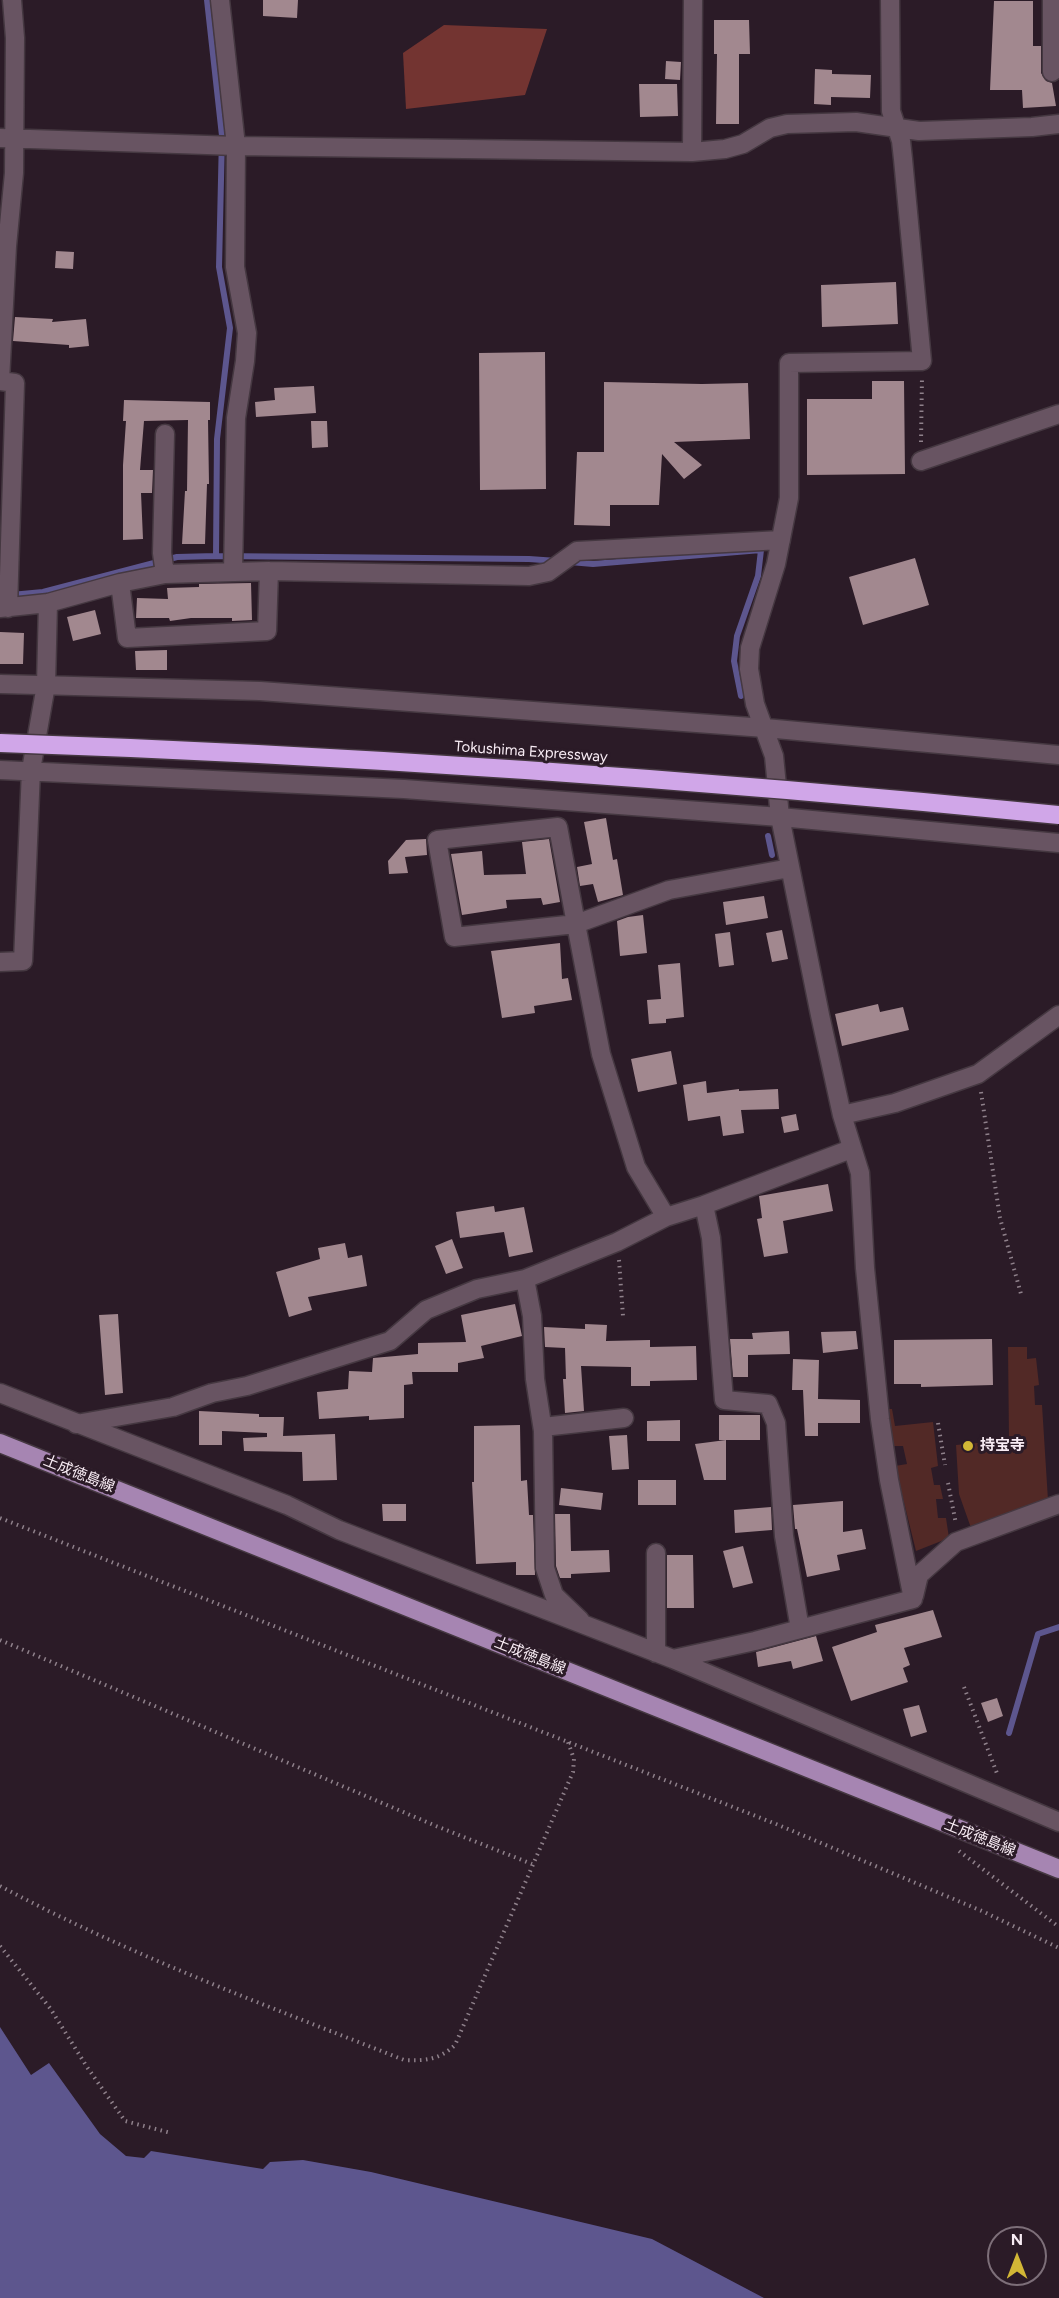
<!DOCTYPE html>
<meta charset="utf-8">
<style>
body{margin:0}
#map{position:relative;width:1059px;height:2298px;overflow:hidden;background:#2b1b27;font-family:Figtree,sans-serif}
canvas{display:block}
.north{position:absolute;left:987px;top:2226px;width:60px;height:60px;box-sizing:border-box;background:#2b1b27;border:2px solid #7d6f79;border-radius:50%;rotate:0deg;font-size:16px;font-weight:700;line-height:24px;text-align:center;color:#f8ecf4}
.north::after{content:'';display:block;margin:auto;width:21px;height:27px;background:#d2b736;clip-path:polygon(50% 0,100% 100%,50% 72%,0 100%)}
</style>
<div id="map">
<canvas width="1059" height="2298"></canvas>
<div class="north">N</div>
</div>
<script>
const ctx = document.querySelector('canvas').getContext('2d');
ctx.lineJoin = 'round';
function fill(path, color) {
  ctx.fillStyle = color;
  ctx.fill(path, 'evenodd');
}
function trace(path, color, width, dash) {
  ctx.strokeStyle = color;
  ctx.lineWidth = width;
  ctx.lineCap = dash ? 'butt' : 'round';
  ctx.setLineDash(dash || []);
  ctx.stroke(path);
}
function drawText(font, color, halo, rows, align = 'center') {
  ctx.font = font + ' Figtree,"Noto Sans JP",sans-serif';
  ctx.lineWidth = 6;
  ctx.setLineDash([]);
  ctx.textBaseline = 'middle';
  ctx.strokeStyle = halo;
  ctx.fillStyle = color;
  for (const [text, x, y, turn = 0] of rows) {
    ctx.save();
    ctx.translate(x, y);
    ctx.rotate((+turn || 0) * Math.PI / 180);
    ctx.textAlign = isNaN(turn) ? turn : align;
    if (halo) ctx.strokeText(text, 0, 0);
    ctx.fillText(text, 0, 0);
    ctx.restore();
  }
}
fill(new Path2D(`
 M1008,1347H1027V1359L1036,1358L1039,1385L1034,1386L1035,1405H1042L1048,1500L971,1528L959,1494L956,1445L1009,1440Z
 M886,1409H892L895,1426L933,1422L938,1466L931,1468L934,1485H940L943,1499H936L938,1518H946L949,1538L916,1551L895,1466L907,1464L903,1446H892Z`), '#522926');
fill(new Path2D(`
 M444,25L547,29L525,95L406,109L403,53Z`), '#733431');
fill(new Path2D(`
 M0,2027L31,2075L49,2063L100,2134L126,2156L144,2158L151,2151L263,2169L270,2162L303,2160L371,2172L652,2239L764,2298H0Z`), '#5d568e');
trace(new Path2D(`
 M207,0L222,136L219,267L230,328L217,439L216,556L529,559L557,561
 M570,562L593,564L761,550L758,576L737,636L734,661L741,696
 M11,595L43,592L177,557L216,556
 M768,836L772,855
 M1009,1733L1038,1634L1059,1627`), '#5d568e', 6);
fill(new Path2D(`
 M263,0H298L297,18L263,16Z
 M994,1H1033V46H1041V73L1046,81L1052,83L1056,106L1023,108L1022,90H990Z
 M714,20H749L750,54H739V124H716L717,54H714Z
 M666,61L681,62L680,80L665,79Z
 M815,69L832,70V74L871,75L870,98L831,97V105L814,104Z
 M639,84H677L678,116L640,117Z
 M56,251L74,252L73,269L55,268Z
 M896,282L898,324L822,327L821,285Z
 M15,317L53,319L52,322L86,319L89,346L69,348V345L13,341Z
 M545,352L546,489L480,490L479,353Z
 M872,381H904L905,474L807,475V399H872Z
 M604,382L702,384L748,383L750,439L674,442L702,465L684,479L662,454L659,505H610V526L574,525L577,452H604Z
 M314,386L316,413L256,417L255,402L275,400L274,388Z
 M124,400L210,402V420H208L209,484H207L205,544H182L185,491H187L188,420L144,421L140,470H153L152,493H141L143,539L123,540V465L126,421H123Z
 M311,421H327L328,447L312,448Z
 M915,558L929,605L863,625L849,577Z
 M251,583L252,620L232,621V618H191L170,621L169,618H136L137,598L168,599L167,588L199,587V584Z
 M95,610L101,634L73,641L67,617Z
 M0,632L24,633L23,664H0Z
 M167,650V670H136L135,651Z
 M606,818L613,860L617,859L623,895L598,902L593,884L580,886L577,867L592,864L584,822Z
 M426,839L427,855L405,857L408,873L389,874L388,861L406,840Z
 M549,839L560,902L543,905L541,898L506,900L507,908L462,915L451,854L482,851L484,875L526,874L522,842Z
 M764,896L768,918L726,925L723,902Z
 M643,915L647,953L620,956L617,921L628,917Z
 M782,930L788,959L772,962L766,933Z
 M730,932L734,965L719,967L715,934Z
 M560,943L562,979L568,978L572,1000L534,1006L535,1013L502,1018L491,951Z
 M680,963L684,1017L666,1019V1023L649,1024L647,1000L661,999L658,965Z
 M878,1004L880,1012L903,1007L909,1030L842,1046L835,1014Z
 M671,1051L677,1084L638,1092L631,1059Z
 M706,1081L707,1093L739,1089V1091L778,1089L779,1109L741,1110L744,1133L723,1136L720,1116L688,1121L683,1085Z
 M796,1114L799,1130L784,1133L781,1117Z
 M828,1184L833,1211L783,1221L788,1253L764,1257L757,1219L762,1218L759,1196Z
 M494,1206L495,1212L524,1207L533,1252L509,1257L504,1232L460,1238L456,1212Z
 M452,1239L463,1268L446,1274L435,1246Z
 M345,1243L348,1258L362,1255L367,1286L308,1297L312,1310L289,1317L276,1272L320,1259L318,1248Z
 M515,1304L522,1336L481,1346L484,1358L458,1363V1372H412L413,1384L404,1385V1418L369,1420V1416L319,1419L317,1392L348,1389L349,1371L372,1372L373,1358L418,1354V1343L466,1342L461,1315Z
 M118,1314L123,1393L105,1395L99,1315Z
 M585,1324L607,1325L606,1341L650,1340V1347L696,1346L697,1380L650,1381V1386H631V1367L581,1366L584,1411L565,1413L563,1379H566L565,1348L545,1347L544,1327L585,1329Z
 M789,1331L790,1354L748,1355V1377H733L730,1339H753L752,1333Z
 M856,1331L858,1349L823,1353L821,1332Z
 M992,1339L993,1385L921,1387V1384H894V1340Z
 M793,1359L819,1360L818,1399L860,1400V1423H818V1436H805L803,1390H792Z
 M199,1411L259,1414V1417H284L283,1436L335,1434L337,1480L303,1481L302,1452L244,1451L243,1438L267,1437V1433L222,1431V1445H199Z
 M719,1415H760V1440H719Z
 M680,1420V1441H647V1421Z
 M520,1425L521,1481L527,1480L529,1515H533L535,1575H516V1562L476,1564L472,1482H474V1426Z
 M627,1435L629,1469L612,1470L609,1436Z
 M726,1440V1480H704L695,1444Z
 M638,1480H676V1505H638Z
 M561,1488L603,1493L601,1510L559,1505Z
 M843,1501V1532L862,1529L866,1549L837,1555L840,1570L807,1577L797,1529H795L793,1505Z
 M382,1504H406V1521H383Z
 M771,1507L772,1530L735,1533L734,1510Z
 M555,1514H570L571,1551L609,1550L610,1572L571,1574V1578H560L556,1566Z
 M743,1546L753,1583L733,1588L723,1551Z
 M667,1555H693L694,1608H667Z
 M933,1610L942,1637L904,1648L910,1665L903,1668L908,1682L851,1701L832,1647L877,1632L875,1625Z
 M816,1636L823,1661L793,1669L791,1661L758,1667L756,1652Z
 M997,1698L1003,1716L988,1722L981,1703Z
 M919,1705L927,1732L911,1737L903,1709Z`), '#a2888f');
const minor = new Path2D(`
 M220,0L236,146L235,267L247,333L245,361L236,418L233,571
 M890,0L891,111L901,141L903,159L922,361L789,363V498L776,564L750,648L749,669L755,704L774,756L780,817L820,1015L842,1115L860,1173L865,1268L880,1419L889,1480L913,1599
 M1052,0V72
 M0,138L236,146L692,152L725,149L743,144L770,128L787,124L856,122L919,131L1032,127L1059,124
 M692,152L693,0
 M165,434L162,553L165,574
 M921,461L1059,414
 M120,583L127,638L267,631L269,571
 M0,608L48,603L120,583L165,574L269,571L529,576L548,572L577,551L781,540
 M8,608L15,383L0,381L7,246L14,173L15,38L12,0
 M0,684L260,691L765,728L1059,755
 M0,770L404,789L780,817L1059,843
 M0,962L23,961L31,770L46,685L48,603
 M842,1115L895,1103L978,1074L1059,1015
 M704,1205L711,1238L724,1400L768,1404L776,1423L784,1536L800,1629
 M666,1217L636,1167L601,1054L576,924L454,937L437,840L558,827L576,924L669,890L790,868
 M525,1279L532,1316L535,1379L543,1431L545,1568L554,1595L580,1620
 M0,1393L287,1505L339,1530L673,1659L1059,1822
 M76,1424L173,1407L212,1393L247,1386L390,1341L426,1310L477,1289L525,1279L617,1242L666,1217L704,1205L851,1149
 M543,1427L624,1418
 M914,1596L919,1575L956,1542L1059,1504
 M656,1653V1553
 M673,1659L755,1641L913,1599`);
const major = new Path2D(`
 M0,1443L1059,1869`);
trace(minor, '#453841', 21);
trace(major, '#453841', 21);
trace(new Path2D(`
 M921,442L922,377
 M981,1092L1000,1218L1021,1294
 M619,1260L623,1316
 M938,1423L945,1465
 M948,1483L956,1524
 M0,1518L776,1824L982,1911L1059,1948
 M0,1640L436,1826L532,1864
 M964,1687L998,1776
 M959,1851L1059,1927
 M0,1886C129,1955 268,2006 404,2060C425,2061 439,2060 455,2045L573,1772L574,1759L568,1742
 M0,1946L50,2008L87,2067L125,2121L171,2133`), '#8f818b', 4, [1.5, 4.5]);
trace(minor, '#685462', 18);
trace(major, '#a685b2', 18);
const highwayBridge = new Path2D(`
 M0,743C354,755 707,780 1059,815`);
trace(highwayBridge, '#453841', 21, []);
trace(highwayBridge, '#d0a6e8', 18);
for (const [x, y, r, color] of [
 [968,1446,6,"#d2b736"]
]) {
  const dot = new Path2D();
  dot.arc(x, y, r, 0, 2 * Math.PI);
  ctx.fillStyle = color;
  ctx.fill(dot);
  trace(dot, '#2b1b27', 2);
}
drawText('15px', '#f8ecf4', '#2b1b27', [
 ["Tokushima Expressway",531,752,4],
 ["土成徳島線",79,1474,22],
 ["土成徳島線",530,1656,22],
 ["土成徳島線",980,1838,22]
]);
drawText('bold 15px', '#f8ecf4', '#2b1b27', [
 ["持宝寺",980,1446]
], 'left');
</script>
